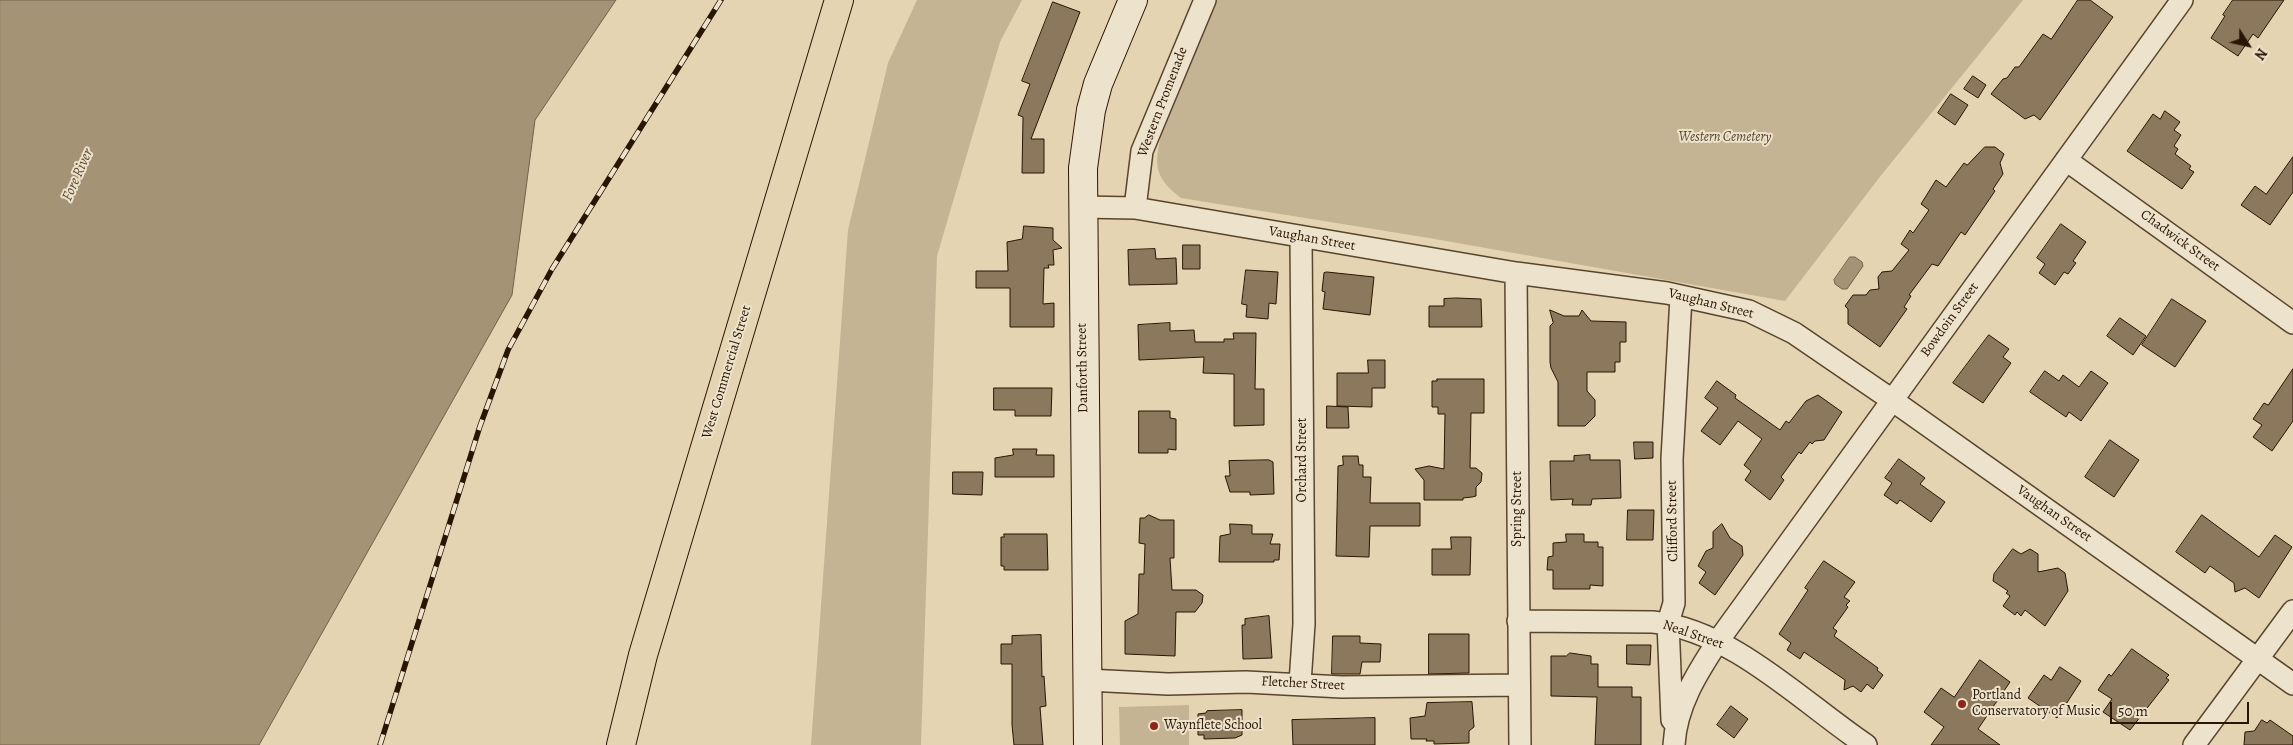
<!DOCTYPE html>
<style>
body{margin:0}
#map{position:relative;width:2293px;height:745px;overflow:hidden;background:#e4d4b1;font-family:Alegreya,serif}
canvas{display:block}
.north{position:absolute;left:2223px;top:20px;width:50px;height:50px;-webkit-text-stroke:4px #ede3cc;paint-order:stroke;rotate:125deg;font-size:14px;font-weight:700;line-height:20px;text-align:center;color:#2a1502}
.north::after{content:'';display:block;margin:auto;width:18px;height:22px;background:#2a1502;clip-path:polygon(50% 0,100% 100%,50% 72%,0 100%)}
.scale{position:absolute;left:2110px;top:702px;width:139px;height:22px;box-sizing:border-box;border:2px solid #2a1502;border-top:0;padding-left:6px;font-size:15px;line-height:18px;white-space:nowrap;color:#2a1502;-webkit-text-stroke:4px #ede3cc;paint-order:stroke}
</style>
<div id="map">
<canvas width="2293" height="745"></canvas>
<div class="north">N</div>
<div class="scale">50 m</div>
</div>
<script>
const ctx = document.querySelector('canvas').getContext('2d');
ctx.lineJoin = 'round';
function fill(path, color) {
  ctx.fillStyle = color;
  ctx.fill(path, 'evenodd');
}
function trace(path, color, width, dash) {
  ctx.strokeStyle = color;
  ctx.lineWidth = width;
  ctx.lineCap = dash ? 'butt' : 'round';
  ctx.setLineDash(dash || []);
  ctx.stroke(path);
}
function drawText(font, color, halo, rows, align = 'center') {
  ctx.font = font + ' Alegreya,serif';
  ctx.lineWidth = 4;
  ctx.setLineDash([]);
  ctx.textBaseline = 'middle';
  ctx.strokeStyle = halo;
  ctx.fillStyle = color;
  for (const [text, x, y, turn = 0] of rows) {
    ctx.save();
    ctx.translate(x, y);
    ctx.rotate((+turn || 0) * Math.PI / 180);
    ctx.textAlign = isNaN(turn) ? turn : align;
    if (halo) ctx.strokeText(text, 0, 0);
    ctx.fillText(text, 0, 0);
    ctx.restore();
  }
}
fill(new Path2D(`
 M917,0H1022L1000,42L937,256L921,745H811L848,230L888,63Z
 M1215,0H2023L1879,178L1785,301L1429,238L1181,198C1171,190 1161,182 1158,169C1151,134 1200,35 1215,0Z
 M1189,705V745H1120L1119,707Z`), '#c4b493');
const water = new Path2D(`
 M0,0H616L535,120L512,295L259,745H0Z
 M1850,257H1855L1862,262L1863,266L1847,289H1842L1835,284L1834,280Z`);
fill(water, '#a59376');
trace(water, '#746148', 1);
const building = new Path2D(`
 M2078,0H2090L2113,17L2040,120L2034,115L2025,119L1991,94L2003,79L2007,78L2015,67H2019L2043,34L2051,39Z
 M2233,0H2284L2258,38L2253,34L2238,56L2211,38L2225,16L2223,15Z
 M1053,2L1080,12L1031,139H1044V173H1022L1023,117L1018,115L1030,84L1022,81Z
 M1973,76L1986,85L1978,98L1964,89Z
 M1951,94L1968,105L1955,125L1938,113Z
 M2165,111L2180,122L2174,130L2181,135L2174,146L2178,149L2175,154L2191,166L2189,169L2194,172L2182,189L2127,151L2153,114L2160,119Z
 M1985,147H1995L2004,154L2000,163L2003,174L1993,189L1995,191L1965,235L1961,232L1938,266L1932,264L1909,295L1911,296L1904,307L1907,309L1880,347L1848,324V309L1845,306L1853,295H1866L1870,290L1879,289L1878,277L1882,272L1892,271L1909,250L1901,244L1910,230L1913,233L1929,210L1921,204L1936,180L1946,187L1964,163L1967,165Z
 M2293,157V192L2270,225L2241,205L2255,186L2266,194Z
 M2061,224L2086,242L2073,261L2076,263L2068,274L2064,272L2055,285L2039,273L2045,264L2037,258Z
 M1024,226L1053,228V240L1062,248L1053,250L1054,265H1048L1049,268H1044L1043,304L1054,303V327H1010V288H976V271H1008L1007,242L1022,239Z
 M1183,245H1200V269H1183Z
 M1155,249L1156,259L1176,258L1177,284L1129,285L1128,250Z
 M1246,270L1278,272L1276,304L1269,303L1268,319L1246,317L1247,305L1242,304Z
 M1327,272L1374,277L1370,315L1323,309L1325,292L1322,291L1324,273Z
 M1456,298L1481,299L1482,327H1429V306H1444V299Z
 M2172,299L2206,321L2175,367L2142,345Z
 M1550,310L1564,316H1579L1582,310L1591,321L1626,322V342H1620V362H1615V372H1587V391L1595,400V416L1585,426H1558V382L1551,368L1550,362V326L1553,323Z
 M2120,318L2146,336L2133,355L2107,336Z
 M1170,323V331L1194,330L1195,342H1224V339H1234L1233,333H1256L1255,389H1264V425L1234,426V374L1203,373L1204,357L1139,360L1138,325Z
 M1989,335L2009,349L2003,357L2011,363L1983,403L1953,383Z
 M1368,360H1385V388H1372V407L1337,406V373H1368Z
 M2293,369V421L2272,451L2253,437L2262,425L2253,419L2264,403L2268,405Z
 M2045,371L2059,381L2063,375L2079,387L2091,371L2108,383L2081,421L2069,412L2066,417L2030,392Z
 M1437,379H1484V413H1471L1470,468H1476L1482,473L1481,482L1476,487V496L1472,497L1463,498V500H1424V480L1415,469L1429,466L1444,469L1445,414H1438V407H1432V381H1437Z
 M1717,381L1736,395L1735,398L1780,430L1786,421L1789,423L1806,401L1818,395L1842,412L1824,440L1815,441L1812,444L1810,442L1801,454L1799,452L1781,477L1784,480L1770,500L1745,480L1751,471L1744,465L1762,439L1738,421L1720,445L1701,431L1718,408L1705,398Z
 M994,388H1052L1051,416H1015V410H994Z
 M1327,406L1348,407L1349,428H1327Z
 M1139,411H1170V418L1176,419V450L1168,449V453H1139Z
 M2110,440L2139,460L2114,497L2085,477Z
 M1634,442H1653V458L1635,459Z
 M1013,449H1037L1036,455H1054V477H995V458L1013,455Z
 M1590,455V460H1620L1621,498L1592,499L1591,505H1572L1573,499L1551,500L1550,461H1574V456Z
 M1343,456H1358L1359,465H1363V477H1371L1370,503H1420V526H1370L1369,557L1336,556L1338,466L1343,465Z
 M1899,459L1925,478L1920,484L1945,502L1931,522L1900,500L1897,504L1884,495L1892,483L1885,478Z
 M1269,460L1273,462L1274,494L1250,495V492H1230L1225,476H1230L1229,461Z
 M953,472H983L982,495L953,494Z
 M1628,510H1654L1653,540H1627Z
 M1149,515L1160,520H1174V558H1170L1172,590H1196L1203,595L1202,603L1195,612H1176L1175,656L1125,654V621L1138,614L1139,574H1144L1145,544L1139,543L1140,518H1144Z
 M2202,515L2259,557L2275,535L2292,547L2259,598L2245,588L2235,592L2234,583L2210,566L2205,573L2176,552Z
 M1230,524L1252,525V534H1273L1270,544H1280L1279,560H1274V562H1219L1220,536L1230,534Z
 M1722,524L1730,538L1742,546L1743,555L1715,595L1699,583L1706,572L1698,566L1706,551L1713,548V532Z
 M1004,534H1047L1048,570H1004V566H1001V537H1004Z
 M1566,534H1584V542H1598V547H1603V586L1590,585V589H1553V570H1547L1548,557L1553,556V543L1566,542Z
 M1451,537H1471L1470,575H1432V549H1451Z
 M2013,549L2021,554L2030,549L2038,554V572L2058,568L2065,573L2068,591L2045,626L2025,610L2021,616L2017,612L2015,615L2003,606L2010,596L2006,593L2008,591L1993,581L1994,574Z
 M1824,561L1855,582L1844,597L1850,601L1846,605L1848,607L1833,628L1837,631L1834,636L1878,668L1877,670L1883,675L1873,689L1867,684L1861,692L1853,686L1844,690L1845,680L1804,652L1800,659L1787,650L1791,643L1779,634L1808,590L1805,588Z
 M1269,616L1272,658L1243,659L1242,625H1245V619Z
 M1429,634H1469V673L1429,674Z
 M1041,635L1042,677L1044,676L1046,706L1040,707L1043,745H1014L1012,725V664H1001V644H1012V636Z
 M1333,636H1360V643L1381,644L1380,662H1362L1360,674H1332Z
 M1627,645H1651L1650,665L1627,664Z
 M2132,649L2169,675L2166,678L2169,680L2130,730L2103,712L2112,699L2098,690L2109,674L2111,676Z
 M1570,653L1591,656V664H1598V687H1632V697H1641V745H1595L1597,697L1551,696V656H1566Z
 M1980,660L2010,682L1978,729L2000,745H1931L1944,727L1924,712L1941,688L1954,697Z
 M2060,667L2081,681L2057,718L2028,698L2044,675L2051,680Z
 M1472,702L1474,727L1469,731V743L1434,744V741H1426L1427,739H1411L1410,718L1425,716L1427,703Z
 M1731,706L1748,719L1734,738L1717,725Z
 M1242,710V735L1235,738L1204,739V735H1198V714L1206,713L1207,711Z
 M1375,718V745H1293L1292,720Z
 M2262,720L2267,723L2270,720L2293,736V745H2244L2245,732L2254,731Z`);
fill(building, '#8b785d');
trace(building, '#2a1502', 1);
const street = new Path2D(`
 M2066,160L2293,323
 M1081,207L1135,208L1516,273L1667,293L1749,311L1794,333L1892,400L2293,684
 M1135,208L1142,151L1205,0
 M1516,273L1520,745
 M1518,621L1653,622C1732,630 1802,702 1866,745
 M1087,680L1168,684L1246,682L1342,687L1518,685
 M1300,683L1304,624L1301,237
 M1672,720L1668,623L1674,603L1672,459L1681,297
 M1674,745C1676,706 1697,673 1718,641L2182,0
 M2194,745L2293,611`);
const secondary = new Path2D(`
 M1088,745L1083,168L1091,110L1098,84L1133,0`);
const primary = new Path2D(`
 M621,745L643,655L839,0`);
trace(street, '#58452e', 24);
trace(secondary, '#2a1502', 30);
trace(primary, '#2a1502', 30);
trace(street, '#ede3cc', 21);
trace(secondary, '#ede3cc', 28);
trace(primary, '#e4d4b1', 28);
const rail = new Path2D(`
 M380,745L480,426L508,350L552,269L721,0`);
trace(rail, '#2a1502', 5.5);
trace(rail, '#ede3cc', 4, [11]);
for (const [x, y, r, color] of [
 [1962,704,5,"#8f2418"],
 [1154,726,5,"#8f2418"]
]) {
  const dot = new Path2D();
  dot.arc(x, y, r, 0, 2 * Math.PI);
  ctx.fillStyle = color;
  ctx.fill(dot);
  trace(dot, '#ede3cc', 2);
}
drawText('14px', '#2a1502', '#ede3cc', [
 ["Western Promenade",1163,102,-69],
 ["Vaughan Street",1312,239,10],
 ["Chadwick Street",2180,241,36],
 ["Vaughan Street",1711,304,14],
 ["Bowdoin Street",1950,320,-54],
 ["Danforth Street",1083,368,-91],
 ["West Commercial Street",727,372,-73],
 ["Orchard Street",1303,460,-90],
 ["Spring Street",1518,509,-90],
 ["Vaughan Street",2054,514,35],
 ["Clifford Street",1673,521,-91],
 ["Neal Street",1693,635,19],
 ["Fletcher Street",1303,684,3]
]);
drawText('italic 14px', '#58452e', '#ede3cc', [
 ["Western Cemetery",1725,138]
]);
drawText('14px', '#2a1502', '#ede3cc', [
 ["Portland",1972,696],
 ["Conservatory of Music",1972,712],
 ["Waynflete School",1164,726]
], 'left');
drawText('italic 15px', '#5b4730', '#ede3cc', [
 ["Fore River",78,175,-66]
]);
</script>
